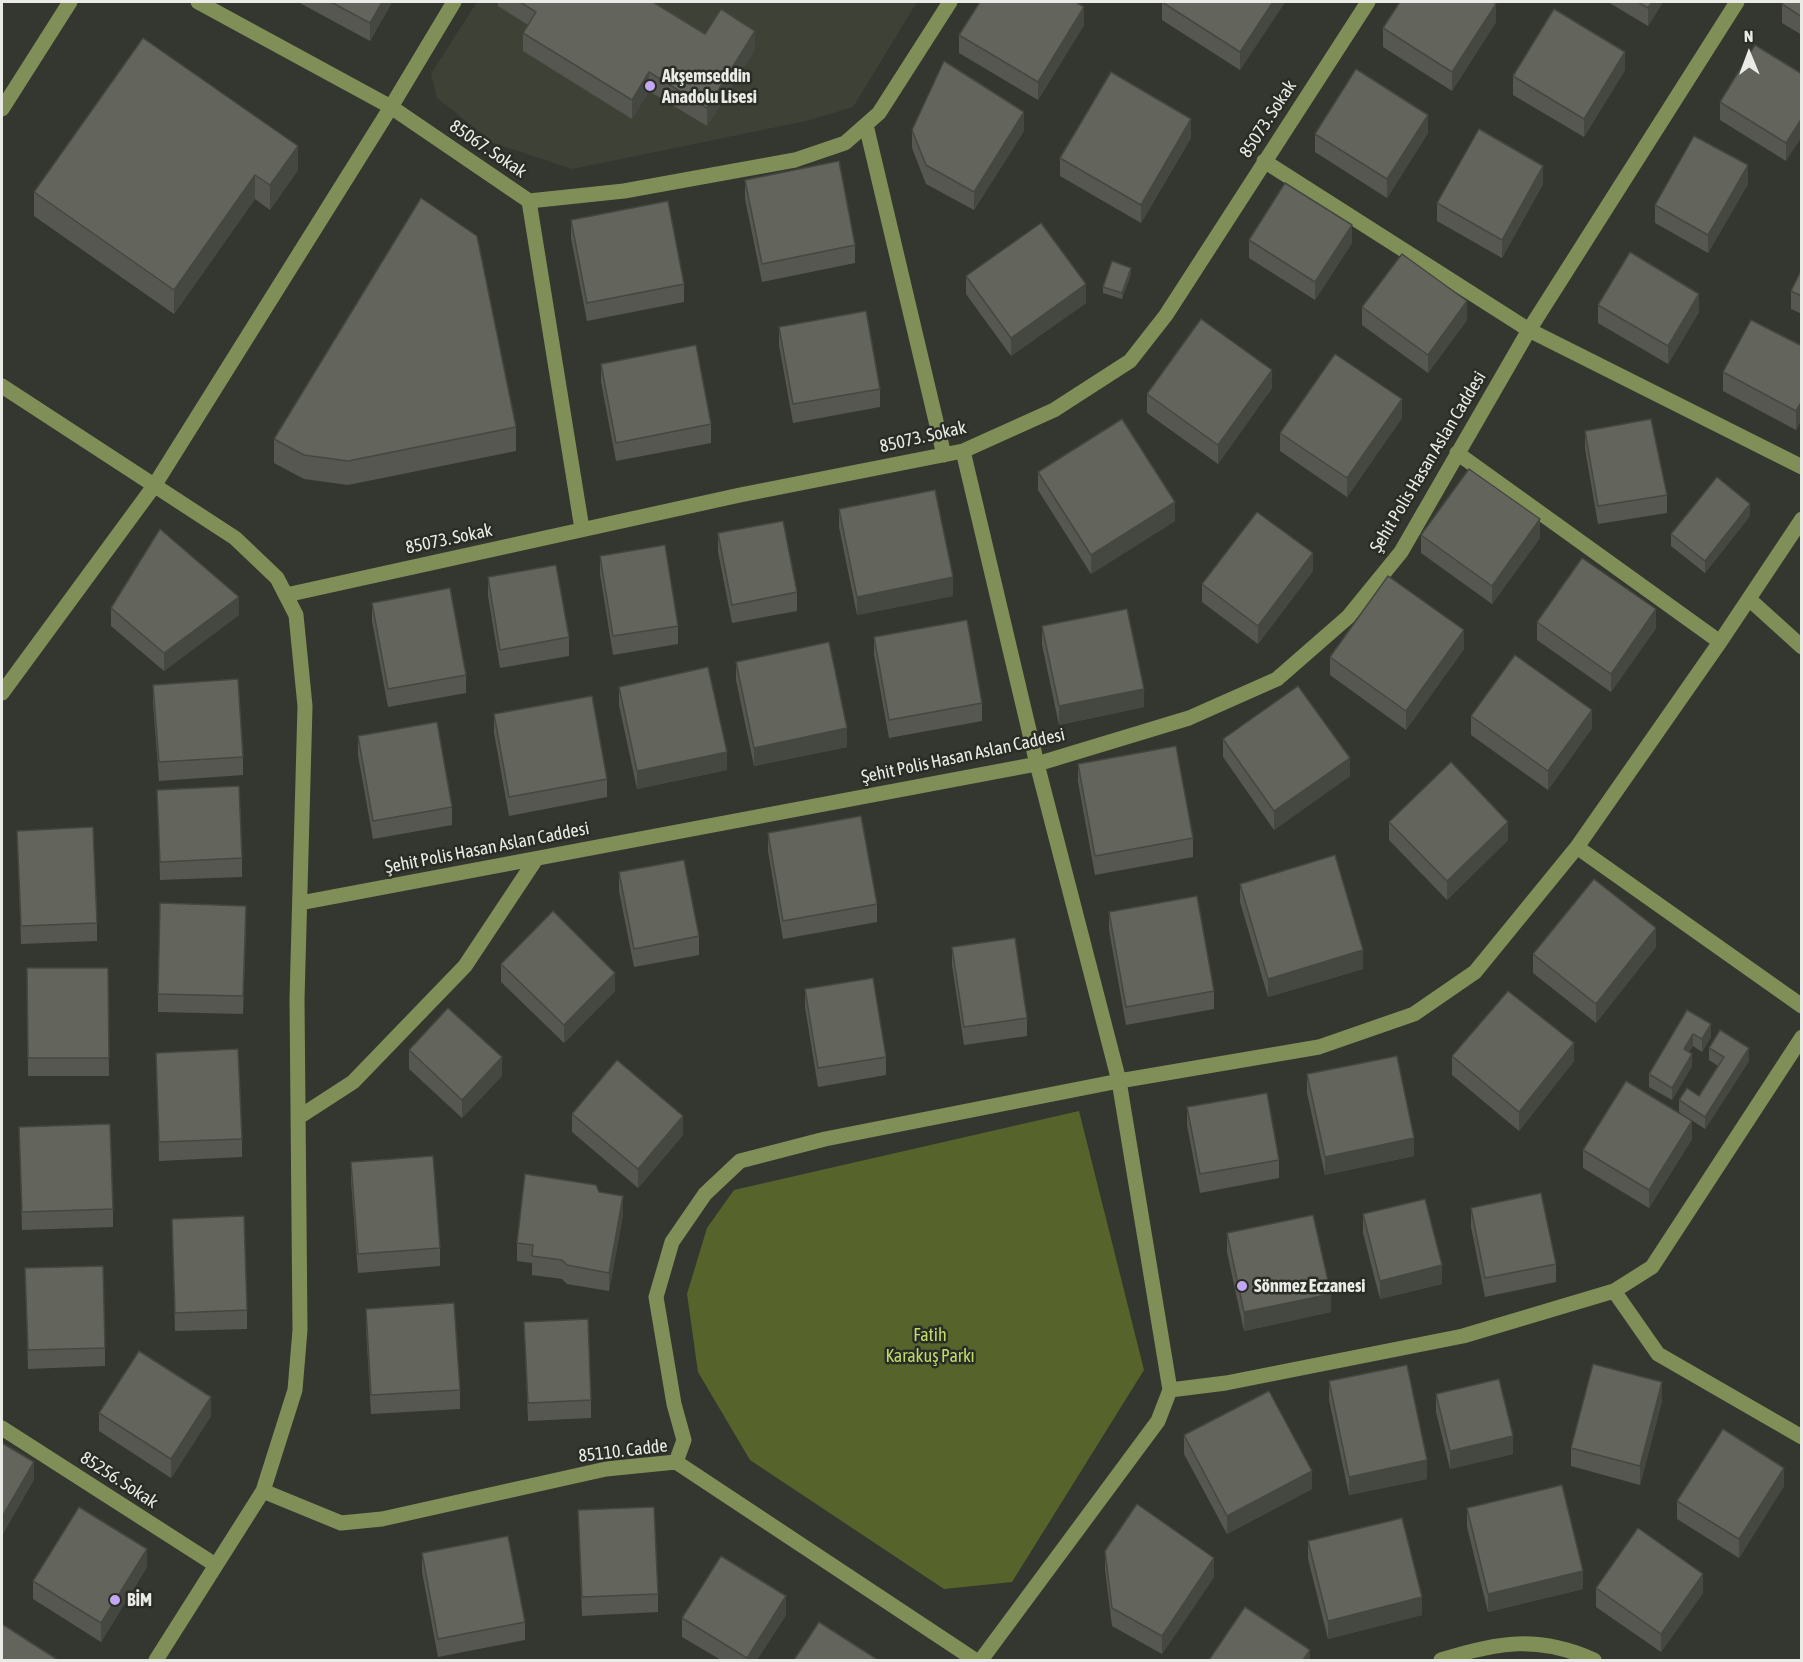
<!DOCTYPE html>
<meta charset="utf-8">
<style>
body{margin:0}
#map{position:relative;width:1803px;height:1662px;overflow:hidden;background:#34372f;font-family:"Asap Condensed",sans-serif}
canvas{display:block}
.frame{position:absolute;inset:0;border:3px solid #eaebe7;pointer-events:none}
.north{position:absolute;left:1719px;top:24px;width:60px;height:60px;-webkit-text-stroke:4px #2a2d25;paint-order:stroke;rotate:359deg;font-size:16px;font-weight:700;line-height:24px;text-align:center;color:#eaebe7}
.north::after{content:'';display:block;margin:auto;width:21px;height:27px;background:#eaebe7;clip-path:polygon(50% 0,100% 100%,50% 72%,0 100%)}
</style>
<div id="map">
<canvas width="1803" height="1662"></canvas>
<div class="frame"></div>
<div class="north">N</div>
</div>
<script>
const ctx = document.querySelector('canvas').getContext('2d');
ctx.lineJoin = 'round';
function fill(path, color) {
  ctx.fillStyle = color;
  ctx.fill(path, 'evenodd');
}
function trace(path, color, width, dash) {
  ctx.strokeStyle = color;
  ctx.lineWidth = width;
  ctx.lineCap = dash ? 'butt' : 'round';
  ctx.setLineDash(dash || []);
  ctx.stroke(path);
}
function drawText(font, color, halo, rows, align = 'center') {
  ctx.font = font + ' "Asap Condensed",sans-serif';
  ctx.lineWidth = 5;
  ctx.setLineDash([]);
  ctx.textBaseline = 'middle';
  ctx.strokeStyle = halo;
  ctx.fillStyle = color;
  for (const [text, x, y, turn = 0] of rows) {
    ctx.save();
    ctx.translate(x, y);
    ctx.rotate((+turn || 0) * Math.PI / 180);
    ctx.textAlign = isNaN(turn) ? turn : align;
    if (halo) ctx.strokeText(text, 0, 0);
    ctx.fillText(text, 0, 0);
    ctx.restore();
  }
}
fill(new Path2D(`
 M477,2H917L853,107L806,121L572,169L494,143L437,98L431,74Z`), '#3e4236');
fill(new Path2D(`
 M1079,1111L1144,1370L1012,1582L944,1589L750,1460L698,1372L687,1294L707,1228L734,1190Z`), '#56642b');
trace(new Path2D(`
 M198,2L391,107L529,201L582,529
 M2,109L70,2
 M866,125L944,455
 M1264,161L1529,330L1802,467
 M529,201L624,191L795,160L845,143L879,113L950,2
 M2,386L235,538L277,578L296,615L305,706L297,999L300,1330L295,1390L263,1491L156,1660
 M963,451L1037,764L1119,1081L1170,1390L1158,1421L981,1660
 M1457,453L1720,642
 M286,595L740,495L963,451L1054,410L1130,361L1166,315L1368,2
 M1749,599L1802,647
 M2,693L154,486L391,107L454,2
 M1577,847L1802,1006
 M300,903L1037,764L1189,718L1277,679L1348,617L1401,552L1529,330L1737,2
 M299,1117L353,1082L465,966L536,859
 M1614,1291L1658,1354L1802,1437
 M1170,1390L1226,1383L1463,1336L1614,1291L1652,1267L1802,1037
 M2,1428L214,1564
 M676,1462L684,1440L674,1404L656,1297L672,1242L705,1194L740,1161L825,1139L1119,1081L1319,1047L1414,1014L1475,972L1577,847L1720,642L1802,519
 M263,1491L341,1523L382,1519L606,1469L676,1462L975,1660
 M1441,1660C1497,1642 1538,1635 1594,1660`), '#808f58', 15);
fill(new Path2D(`
 M298,2H392L370,41Z
 M498,2H653L705,34L755,49L707,126L649,91L632,119L523,51V33L528,25L498,6Z
 M1162,2H1285L1240,70L1162,20Z
 M1608,2H1663L1648,26Z
 M1802,2V35L1782,23V4Z
 M1496,22L1452,91L1383,47V28Z
 M1084,25L1038,100L959,53V35Z
 M1625,70L1584,137L1513,95V76Z
 M1802,74L1786,161L1720,120V102Z
 M912,130L1024,131L974,210L926,184L912,148Z
 M1428,133L1387,198L1315,152V134Z
 M1191,138L1141,223L1060,176V158Z
 M298,170L270,210L255,199L174,314L34,216V192Z
 M745,180L855,245V263L762,282L745,199Z
 M1543,184L1502,258L1437,221V203Z
 M1748,184L1708,253L1655,223V205Z
 M571,220L684,284V302L587,321L571,238Z
 M1249,240L1352,243L1315,300L1249,258Z
 M1802,269V314L1791,309V291Z
 M1131,274L1122,299L1103,293V287Z
 M966,276L1086,303L1011,356L966,294Z
 M1598,305L1699,312L1668,364L1598,323Z
 M1362,307L1467,320L1428,373L1362,325Z
 M779,327L880,389V407L793,423L779,345Z
 M1802,346V419L1796,430L1723,391V372Z
 M601,364L711,424V443L616,461L601,382Z
 M1272,388L1218,464L1147,413V394Z
 M1402,418L1347,497L1280,451V433Z
 M516,427V451L348,485L304,479L274,463V439Z
 M1585,431L1667,495V513L1598,524L1585,449Z
 M1038,472L1175,521L1091,574L1038,490Z
 M839,509L953,596L857,615L839,527Z
 M1750,516L1705,573L1671,546V534Z
 M718,533L797,592V611L732,623L718,552Z
 M1421,535L1540,538L1492,604L1421,553Z
 M600,556L678,626V644L613,655L600,574Z
 M1313,571L1258,644L1202,602V584Z
 M488,577L569,637V656L500,668L488,596Z
 M372,603L466,675V693L388,707L372,621Z
 M111,608L239,615L164,671L111,626Z
 M1537,622L1656,628L1611,692L1537,640Z
 M1042,626L1144,707L1059,725L1042,645Z
 M874,637L982,703V721L889,738L874,655Z
 M1464,649L1406,730L1330,675V657Z
 M736,662L847,747L754,766L736,680Z
 M153,685L243,757V775L159,781L153,703Z
 M619,687L727,770L637,789L619,705Z
 M494,714L607,779V797L509,816L494,733Z
 M1471,716L1592,728L1548,790L1471,735Z
 M358,736L452,807V825L373,839L358,755Z
 M1223,739L1350,776L1274,830L1223,757Z
 M1078,764L1193,838V857L1095,875L1078,782Z
 M157,790L242,858V877L160,880Z
 M1389,822L1508,840L1447,900L1389,840Z
 M17,831L97,923V941L21,944Z
 M768,833L877,904V922L783,939L768,851Z
 M619,872L699,936V955L634,967L619,891Z
 M1240,884L1363,969L1268,997L1240,902Z
 M1109,912L1214,991V1009L1126,1025L1109,930Z
 M246,924L243,1014L158,1012V994Z
 M952,947L1027,1018V1036L964,1045L952,965Z
 M1656,947L1596,1023L1533,973V954Z
 M501,964L615,991L564,1043L501,982Z
 M27,968H108L109,1076H28Z
 M805,989L886,1057V1075L818,1087L805,1007Z
 M1687,1010L1711,1037L1702,1052L1693,1046L1689,1052L1692,1066L1672,1100L1649,1087V1074Z
 M1709,1048L1749,1061L1705,1129L1679,1112V1100L1699,1096L1718,1066L1709,1060Z
 M409,1050L502,1076L462,1118L409,1069Z
 M156,1053L242,1139V1157L159,1161Z
 M1452,1056L1574,1061L1519,1131L1452,1075Z
 M1307,1074L1414,1156L1325,1175L1307,1093Z
 M1187,1107L1279,1160V1178L1200,1193L1187,1125Z
 M572,1114L683,1135L638,1188L572,1132Z
 M19,1127L113,1209V1227L22,1230Z
 M1692,1139L1649,1208L1583,1168V1150Z
 M351,1162L440,1248V1266L358,1273L351,1181Z
 M599,1192L623,1215L609,1291L567,1284L562,1279L532,1275V1263L517,1261V1243Z
 M1471,1208L1556,1264V1282L1485,1297L1471,1227Z
 M1363,1214L1442,1284L1380,1299L1363,1233Z
 M172,1219L247,1310V1329L175,1331Z
 M1227,1233L1331,1312L1244,1331L1227,1252Z
 M25,1268L105,1348V1366L28,1369Z
 M366,1309L460,1390V1409L371,1414L366,1327Z
 M524,1322L591,1400V1418L528,1421Z
 M1329,1381L1427,1479L1349,1495L1329,1400Z
 M1436,1394L1513,1454L1450,1469L1436,1412Z
 M1662,1401L1640,1485L1571,1466V1448Z
 M99,1413L211,1416L171,1478L99,1431Z
 M1184,1435L1312,1489L1227,1534L1184,1454Z
 M1784,1486L1739,1558L1677,1519V1501Z
 M1467,1508L1583,1589L1488,1612L1467,1527Z
 M578,1510L658,1594V1612L582,1616Z
 M1308,1541L1422,1615L1328,1639L1308,1559Z
 M1105,1551L1214,1577L1162,1654L1112,1626L1105,1570Z
 M422,1553L525,1622V1640L438,1657L422,1572Z
 M147,1567L101,1642L33,1599V1581Z
 M1596,1588L1703,1593L1661,1652L1596,1607Z
 M786,1615L757,1660H721L682,1637V1618Z`), '#555750');
fill(new Path2D(`
 M382,2H392L370,41V23Z
 M1273,2H1285L1240,70V52Z
 M1652,2H1663L1648,26V8Z
 M1496,4V22L1452,91V72Z
 M1084,7V25L1038,100V82Z
 M755,31V49L707,126V108Z
 M1625,52V70L1584,137V119Z
 M649,72V91L632,119V100Z
 M1024,112V131L974,210V192Z
 M1428,115V133L1387,198V179Z
 M1802,118V137L1786,161V143Z
 M1191,119V138L1141,223V205Z
 M298,146V170L270,210V185Z
 M1748,165V184L1708,253V235Z
 M1543,166V184L1502,258V240Z
 M255,175V199L174,314V290Z
 M1352,225V243L1315,300V282Z
 M1131,268V274L1122,299V293Z
 M1086,284V303L1011,356V338Z
 M1699,294V312L1668,364V346Z
 M1467,301V320L1428,373V355Z
 M1272,370V388L1218,464V445Z
 M1402,399V418L1347,497V478Z
 M1802,401V419L1796,430V411Z
 M1175,502V521L1091,574V555Z
 M1750,504V516L1705,573V561Z
 M1540,519V538L1492,604V586Z
 M1313,553V571L1258,644V626Z
 M953,577V596L857,615V597Z
 M239,597V615L164,671V653Z
 M1656,609V628L1611,692V674Z
 M1464,630V649L1406,730V711Z
 M1144,689V707L1059,725V706Z
 M1592,710V728L1548,790V771Z
 M847,728V747L754,766V748Z
 M727,752V770L637,789V771Z
 M1350,758V776L1274,830V811Z
 M1508,822V840L1447,900V881Z
 M1656,928V947L1596,1023V1004Z
 M1363,950V969L1268,997V979Z
 M615,973V991L564,1043V1025Z
 M1711,1024V1037L1702,1052V1039Z
 M1693,1034V1046L1684,1061V1049Z
 M1574,1043V1061L1519,1131V1112Z
 M1749,1048V1061L1705,1129V1117Z
 M1692,1054V1066L1672,1100V1088Z
 M502,1057V1076L462,1118V1100Z
 M683,1116V1135L638,1188V1169Z
 M1692,1121V1139L1649,1208V1190Z
 M1414,1138V1156L1325,1175V1157Z
 M623,1196V1215L609,1291V1273Z
 M1442,1265V1284L1380,1299V1281Z
 M1331,1294V1312L1244,1331V1312Z
 M1662,1382V1401L1640,1485V1466Z
 M211,1397V1416L171,1478V1459Z
 M1513,1436V1454L1450,1469V1451Z
 M1427,1460V1479L1349,1495V1477Z
 M34,1462V1480L2,1536V1517Z
 M1784,1468V1486L1739,1558V1539Z
 M1312,1471V1489L1227,1534V1516Z
 M147,1549V1567L101,1642V1623Z
 M1214,1558V1577L1162,1654V1636Z
 M1583,1571V1589L1488,1612V1594Z
 M1703,1574V1593L1661,1652V1634Z
 M786,1596V1615L757,1660H747V1658Z
 M1422,1597V1615L1328,1639V1621Z
 M1310,1650V1660H1303Z`), '#454741');
const building = new Path2D(`
 M331,2H382L370,23Z
 M520,2H653L705,34L721,9L755,31L707,108L649,72L632,100L523,33L536,12Z
 M980,2H1076L1084,7L1038,82L959,35Z
 M1162,2H1273L1240,52Z
 M1400,2H1493L1496,4L1452,72L1383,28Z
 M1638,2H1652L1648,8Z
 M1784,2H1802V17L1782,4Z
 M1554,9L1625,52L1584,119L1513,76Z
 M143,38L298,146L270,185L255,175L174,290L34,192Z
 M1755,45L1802,74V118L1786,143L1720,102Z
 M944,61L1024,112L974,192L926,165L912,130Z
 M1356,69L1428,115L1387,179L1315,134Z
 M1111,72L1191,119L1141,205L1060,158Z
 M1479,129L1543,166L1502,240L1437,203Z
 M1694,136L1748,165L1708,235L1655,205Z
 M839,161L855,245L762,264L745,180Z
 M1285,183L1352,225L1315,282L1249,240Z
 M421,198L477,236L516,427L348,461L304,455L274,439Z
 M668,201L684,284L587,303L571,220Z
 M1041,223L1086,284L1011,338L966,276Z
 M1630,252L1699,294L1668,346L1598,305Z
 M1402,254L1467,301L1428,355L1362,307Z
 M1112,261L1131,268L1122,293L1103,287Z
 M1802,269V296L1791,291Z
 M866,311L880,389L793,404L779,327Z
 M1201,319L1272,370L1218,445L1147,394Z
 M1751,320L1802,346V401L1796,411L1723,372Z
 M696,345L711,424L616,443L601,364Z
 M1335,354L1402,399L1347,478L1280,433Z
 M1122,419L1175,502L1091,555L1038,472Z
 M1651,419L1667,495L1598,506L1585,431Z
 M1469,469L1540,519L1492,586L1421,535Z
 M1717,477L1750,504L1705,561L1671,534Z
 M935,490L953,577L857,597L839,509Z
 M1257,512L1313,553L1258,626L1202,584Z
 M783,521L797,592L732,605L718,533Z
 M160,529L239,597L164,653L111,608Z
 M665,545L678,626L613,636L600,556Z
 M1582,558L1656,609L1611,674L1537,622Z
 M556,565L569,637L500,650L488,577Z
 M1388,576L1464,630L1406,711L1330,657Z
 M450,588L466,675L388,689L372,603Z
 M1127,609L1144,689L1059,706L1042,626Z
 M967,620L982,703L889,720L874,637Z
 M829,642L847,728L754,748L736,662Z
 M1515,655L1592,710L1548,771L1471,716Z
 M708,667L727,752L637,771L619,687Z
 M238,679L243,757L159,762L153,685Z
 M1298,686L1350,758L1274,811L1223,739Z
 M592,696L607,779L509,797L494,714Z
 M437,722L452,807L373,821L358,736Z
 M1176,746L1193,838L1095,856L1078,764Z
 M1451,762L1508,822L1447,881L1389,822Z
 M239,786L242,858L160,862L157,790Z
 M861,816L877,904L783,921L768,833Z
 M93,827L97,923L21,926L17,831Z
 M1335,855L1363,950L1268,979L1240,884Z
 M684,860L699,936L634,949L619,872Z
 M1594,879L1656,928L1596,1004L1533,954Z
 M1197,896L1214,991L1126,1007L1109,912Z
 M160,903L246,906L243,996L158,994Z
 M553,911L615,973L564,1025L501,964Z
 M1015,938L1027,1018L964,1027L952,947Z
 M27,968H108L109,1058H28Z
 M873,978L886,1057L818,1068L805,989Z
 M1508,991L1574,1043L1519,1112L1452,1056Z
 M448,1008L502,1057L462,1100L409,1050Z
 M1687,1010L1711,1024L1702,1039L1693,1034L1684,1049L1692,1054L1672,1088L1649,1074Z
 M1720,1030L1749,1048L1705,1117L1679,1100L1687,1088L1699,1096L1724,1057L1709,1048Z
 M238,1049L242,1139L159,1142L156,1053Z
 M1397,1056L1414,1138L1325,1157L1307,1074Z
 M617,1060L683,1116L638,1169L572,1114Z
 M1626,1081L1692,1121L1649,1190L1583,1150Z
 M1267,1093L1279,1160L1200,1174L1187,1107Z
 M110,1124L113,1209L22,1212L19,1127Z
 M433,1156L440,1248L358,1254L351,1162Z
 M525,1174L596,1185L599,1192L623,1196L609,1273L567,1265L562,1260L532,1256L533,1245L517,1243Z
 M1541,1193L1556,1264L1485,1278L1471,1208Z
 M1425,1199L1442,1265L1380,1281L1363,1214Z
 M1313,1215L1331,1294L1244,1312L1227,1233Z
 M244,1216L247,1310L175,1313L172,1219Z
 M103,1266L105,1348L28,1350L25,1268Z
 M454,1303L460,1390L371,1395L366,1309Z
 M588,1319L591,1400L528,1403L524,1322Z
 M139,1351L211,1397L171,1459L99,1413Z
 M1593,1364L1662,1382L1640,1466L1571,1448Z
 M1407,1365L1427,1460L1349,1477L1329,1381Z
 M1499,1379L1513,1436L1450,1451L1436,1394Z
 M1269,1391L1312,1471L1227,1516L1184,1435Z
 M1723,1429L1784,1468L1739,1539L1677,1501Z
 M2,1443L34,1462L2,1517Z
 M1562,1485L1583,1571L1488,1594L1467,1508Z
 M1137,1504L1214,1558L1162,1636L1112,1608L1105,1551Z
 M79,1507L147,1549L101,1623L33,1581Z
 M654,1507L658,1594L582,1597L578,1510Z
 M1402,1518L1422,1597L1328,1621L1308,1541Z
 M1638,1528L1703,1574L1661,1634L1596,1588Z
 M508,1536L525,1622L438,1639L422,1553Z
 M721,1556L786,1596L747,1658L682,1618Z
 M1245,1607L1310,1650L1303,1660H1209Z
 M819,1622L878,1660H794Z
 M2,1624L58,1660H2Z`);
fill(building, '#63655d');
trace(building, '#454741', 1.5);
for (const [x, y, r, color] of [
 [650,86,6,"#c3a7f2"],
 [1242,1286,6,"#c3a7f2"],
 [115,1600,6,"#c3a7f2"]
]) {
  const dot = new Path2D();
  dot.arc(x, y, r, 0, 2 * Math.PI);
  ctx.fillStyle = color;
  ctx.fill(dot);
  trace(dot, '#2a2d25', 2);
}
drawText('bold 18px', '#eaebe7', '#2a2d25', [
 ["Akşemseddin",662,76],
 ["Anadolu Lisesi",662,97],
 ["Sönmez Eczanesi",1254,1286],
 ["BİM",127,1600]
], 'left');
drawText('18px', '#eaebe7', '#2a2d25', [
 ["85073. Sokak",1268,119,-57],
 ["85067. Sokak",488,149,34],
 ["85073. Sokak",923,437,-13],
 ["Şehit Polis Hasan Aslan Caddesi",1428,462,-59],
 ["85073. Sokak",449,539,-12],
 ["Şehit Polis Hasan Aslan Caddesi",963,756,-12],
 ["Şehit Polis Hasan Aslan Caddesi",487,848,-11],
 ["85110. Cadde",623,1451,-7],
 ["85256. Sokak",119,1480,33]
]);
drawText('18px', '#bfdb6a', '#2a2d25', [
 ["Fatih",930,1335],
 ["Karakuş Parkı",930,1356]
]);
</script>
